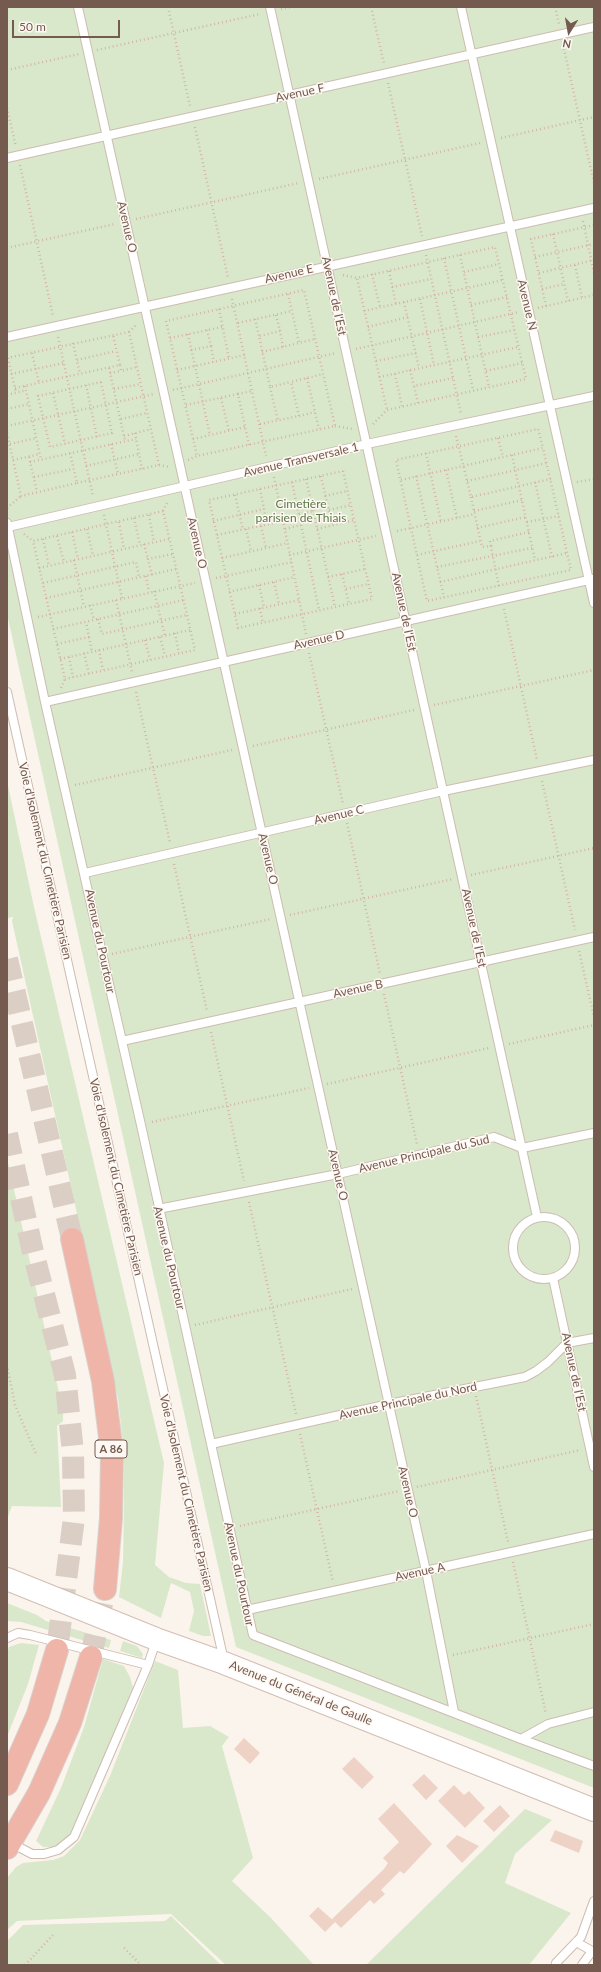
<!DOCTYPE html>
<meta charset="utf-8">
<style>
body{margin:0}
#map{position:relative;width:601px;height:1972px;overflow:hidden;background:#fbf4ec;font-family:Lato,sans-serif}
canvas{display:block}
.frame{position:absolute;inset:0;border:8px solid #755a50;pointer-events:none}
.north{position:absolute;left:549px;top:12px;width:40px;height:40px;-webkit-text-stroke:3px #fef8f2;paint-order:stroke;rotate:191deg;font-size:11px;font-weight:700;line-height:16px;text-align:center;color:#755a50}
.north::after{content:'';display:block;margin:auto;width:14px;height:18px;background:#755a50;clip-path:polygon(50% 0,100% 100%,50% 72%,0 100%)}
.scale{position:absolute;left:12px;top:20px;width:108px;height:18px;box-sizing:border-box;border:2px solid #755a50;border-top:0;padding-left:5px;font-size:12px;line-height:14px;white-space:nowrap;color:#755a50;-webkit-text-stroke:3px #fef8f2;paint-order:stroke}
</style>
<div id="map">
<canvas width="601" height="1972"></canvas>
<div class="frame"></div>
<div class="north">N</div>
<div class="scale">50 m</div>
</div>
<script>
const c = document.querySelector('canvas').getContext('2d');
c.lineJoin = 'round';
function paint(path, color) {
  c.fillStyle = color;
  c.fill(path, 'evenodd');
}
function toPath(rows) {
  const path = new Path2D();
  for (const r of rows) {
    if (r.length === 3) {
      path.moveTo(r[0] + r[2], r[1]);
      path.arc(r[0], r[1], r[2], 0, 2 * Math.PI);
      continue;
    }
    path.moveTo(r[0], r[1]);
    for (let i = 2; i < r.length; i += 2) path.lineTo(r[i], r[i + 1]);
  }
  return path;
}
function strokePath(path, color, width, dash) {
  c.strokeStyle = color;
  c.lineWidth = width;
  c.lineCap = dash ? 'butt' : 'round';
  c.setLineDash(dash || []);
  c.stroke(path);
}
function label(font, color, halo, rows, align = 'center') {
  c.font = font + ' Lato,sans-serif';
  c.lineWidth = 3;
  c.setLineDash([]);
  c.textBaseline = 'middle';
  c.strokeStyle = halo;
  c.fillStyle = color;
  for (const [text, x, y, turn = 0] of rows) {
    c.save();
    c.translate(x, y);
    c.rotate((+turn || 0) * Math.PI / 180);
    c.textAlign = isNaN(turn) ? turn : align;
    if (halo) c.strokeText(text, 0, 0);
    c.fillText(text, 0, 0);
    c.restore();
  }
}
paint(toPath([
 [7,7,594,7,594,1788,236,1647,7,614],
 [7,781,34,907,164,1463,155,1565,169,1577,186,1583,200,1584,211,1636,203,1636,189,1631,194,1611,190,1592,171,1583,161,1618,119,1597,123,1562,124,1508,124,1453,118,1398,12,921,13,917,7,918],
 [7,1158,63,1411,63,1421,57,1426,61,1507,12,1506,7,1519],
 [7,1603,37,1615,46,1621,111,1640,109,1648,21,1622,7,1621],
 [123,1641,137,1646,143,1654,142,1658,120,1651],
 [21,1643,39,1645,28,1684,7,1737,7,1653,9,1647],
 [103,1659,124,1666,130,1677,133,1688,71,1835,56,1847,43,1847,36,1841,61,1788,84,1727],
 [155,1661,178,1670,183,1728,210,1726,229,1737,222,1746,253,1858,232,1881,271,1918,314,1965,226,1965,171,1914,17,1921,7,1930,7,1878,16,1867,23,1863,53,1860,64,1856,80,1840,110,1776],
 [525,1809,552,1820,515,1854,505,1883,571,1913,529,1965,366,1965],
 [171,1916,221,1965,7,1965,7,1941,23,1925,165,1921]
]), '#d9e8cb');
paint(toPath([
 [244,1738,260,1753,250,1764,234,1749],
 [354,1757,374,1777,362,1789,342,1769],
 [424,1774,438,1788,426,1800,412,1785],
 [454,1785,464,1795,469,1791,485,1808,465,1828,438,1801],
 [394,1803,432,1844,404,1874,400,1871,381,1890,385,1894,374,1904,370,1900,341,1928,332,1919,384,1869,388,1863,383,1858,399,1842,378,1819],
 [500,1805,510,1816,494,1832,483,1821],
 [555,1830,583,1841,579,1853,550,1841],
 [457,1835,479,1846,462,1863,446,1846],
 [318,1907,335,1922,325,1932,309,1916]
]), '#eed2c6');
strokePath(toPath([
 [7,959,72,1239],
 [7,1134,32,1248,65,1375,73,1453,74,1518,57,1650],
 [91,1657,105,1589]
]), '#dacec5', 22, [22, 11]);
const service = toPath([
 [78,7,426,1571,454,1712],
 [270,7,537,1217],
 [461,7,594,603],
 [7,158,594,27],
 [7,337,594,208],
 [7,523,45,702,141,1125,253,1635,521,1739,548,1724,594,1712],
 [8,527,367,444,594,396],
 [7,692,224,1661],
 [45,702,593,579],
 [85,873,443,791,594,760],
 [122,1041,594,937],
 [158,1209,338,1174,494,1137,522,1148,594,1133],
 [544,1248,31],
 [553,1278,594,1467],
 [211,1444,389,1404,525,1377,536,1371,548,1362,567,1343,594,1338],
 [247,1610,594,1534],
 [7,1638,18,1633,30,1635,148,1665],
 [521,1739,594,1766],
 [11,1843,32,1854,44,1854,58,1850,74,1837,148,1665,156,1641],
 [576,1942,594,1952],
 [556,1963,581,1937,594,1901],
 [582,1965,592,1951]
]);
const secondary = toPath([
 [7,1579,156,1639,224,1663,594,1810]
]);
const motorway = toPath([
 [72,1239,103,1381,112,1453,111,1518,105,1589],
 [7,1784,38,1714,57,1650],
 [7,1848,39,1793,70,1723,91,1657]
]);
strokePath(service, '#cdbcb2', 10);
strokePath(secondary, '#d2bdb2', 24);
strokePath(motorway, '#d8d1ce', 24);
strokePath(toPath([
 [168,7,190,106],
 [371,7,384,64],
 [555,7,559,24],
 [281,9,292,7],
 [563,45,594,183],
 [97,50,260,14],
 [7,70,79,54],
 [388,83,422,236],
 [7,108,16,147],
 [195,127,228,278],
 [501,138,594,117],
 [20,165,53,316],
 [319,179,480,143],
 [136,219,299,183],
 [583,221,594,273],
 [553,234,568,301],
 [7,248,115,224],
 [426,255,461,414],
 [460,255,489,387],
 [535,257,594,244],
 [444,258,473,390],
 [575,265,582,298],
 [389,271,396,304],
 [464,272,499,264],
 [539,273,594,260],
 [372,274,380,307],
 [343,275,357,278],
 [392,287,431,279],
 [542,289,564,284],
 [288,294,299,343],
 [232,299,266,456],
 [420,299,434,365],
 [404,302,419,368],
 [471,305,507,297],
 [546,306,531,239,594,225],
 [538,308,594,295],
 [219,309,229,359],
 [364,311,503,280],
 [276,315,280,331],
 [255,319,259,336],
 [238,323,292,311],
 [368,327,408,317],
 [129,332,137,324],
 [188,334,210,435],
 [58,337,93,496],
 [478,337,514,330],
 [170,338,222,327],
 [73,343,80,374],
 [211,346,214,362],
 [283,347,280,331,259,336,270,387,291,382],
 [356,349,519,312],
 [191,350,211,346,207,330],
 [262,352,315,339],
 [32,353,39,383],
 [7,358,129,332,159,465,77,483],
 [8,358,16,393],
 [77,360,116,351],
 [376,361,416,353],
 [120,365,121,371,137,367],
 [109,368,125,441],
 [177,370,245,355],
 [410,370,414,386],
 [486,371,522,363],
 [110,373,121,371],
 [11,374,64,363],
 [395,374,402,406],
 [379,377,518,347],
 [307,378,319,429],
 [101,382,112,433,50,447,38,396,101,382],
 [86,385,97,437],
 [25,386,41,460],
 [270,387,278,421],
 [15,388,120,365,113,335],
 [114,389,141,384],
 [173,390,336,353],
 [53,393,65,444],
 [7,395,26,390],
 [221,398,229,431],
 [418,403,414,386,453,378],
 [186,405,238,394],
 [7,409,29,404],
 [299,416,315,412],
 [121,419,147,413],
 [260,424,299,416,291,382,323,374],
 [373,424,387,410,526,379,495,247,357,278,387,410],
 [7,426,154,394],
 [335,426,353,429],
 [7,433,21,496,77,483,70,453],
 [135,433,142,469],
 [124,436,151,429],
 [456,436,471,497,551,479],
 [498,438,503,457],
 [193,439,245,427],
 [10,444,36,438],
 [111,444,118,474],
 [249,445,238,394,252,391],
 [426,453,441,522],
 [512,455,535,560],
 [29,457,37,492],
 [13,460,40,454],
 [188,460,197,456,335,426,304,290,166,321,197,456],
 [30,462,136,439],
 [159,465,170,467],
 [86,466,139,454],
 [446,470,457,518],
 [343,471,372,599,238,628,209,500,343,471],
 [321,476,332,525],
 [416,476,444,597],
 [34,477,73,469],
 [274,477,290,555],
 [306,479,335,607],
 [401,480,543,448,571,570,427,601,396,460,538,429,543,448],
 [467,481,547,463],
 [292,482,319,610],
 [535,482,552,557],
 [577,482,594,479],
 [260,489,267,524],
 [235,495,243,530],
 [325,496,347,491],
 [471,497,482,547,491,546,499,587],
 [7,508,21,496],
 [329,510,351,505],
 [163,511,168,501],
 [474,511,522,500],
 [299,514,313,511],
 [104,515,122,598],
 [149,515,154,542],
 [134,518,140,545],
 [213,521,264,509],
 [119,522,124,549],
 [527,522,559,516],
 [261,526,266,548],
 [477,528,526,517],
 [87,529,93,556],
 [246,529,251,551],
 [285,529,301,525],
 [317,529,354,520],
 [397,531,475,514],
 [72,532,78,559],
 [24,534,33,541],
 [217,535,283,521],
 [57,536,64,562],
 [43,539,49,566],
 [144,544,148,559],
 [491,546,490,541,529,532],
 [417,555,480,541],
 [222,558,288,543],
 [74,560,84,607],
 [437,567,532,548],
 [39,568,169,539],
 [342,574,349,604],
 [152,575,148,559,173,554],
 [146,576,149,592],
 [328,577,365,569],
 [216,578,292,562],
 [274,582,279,604],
 [440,582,567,553],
 [43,583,136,562,139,577],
 [259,585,264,607],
 [346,589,368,584],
 [154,591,165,636],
 [229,592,295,577],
 [46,598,176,569],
 [116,600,132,672],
 [90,605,94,620],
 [260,608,263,623],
 [504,609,537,760],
 [235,614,299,600],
 [38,617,195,583],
 [98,619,102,634,187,615],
 [53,629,184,600],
 [175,633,179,653],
 [306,634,290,555,376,536],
 [89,637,92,652],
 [160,637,165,656],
 [145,640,150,660],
 [57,644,89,637,86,622],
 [99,650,103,670],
 [84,653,89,674],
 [309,653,343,804],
 [69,657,73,677],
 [60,659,190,630],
 [61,688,65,679,33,541,163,511,195,650,65,679],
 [136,692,170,843],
 [434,705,594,670],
 [253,746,414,710],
 [542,781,575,930],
 [75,785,232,750],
 [347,823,380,974],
 [174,864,207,1011],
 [471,875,594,848],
 [290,915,453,879],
 [579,951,594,1017],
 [112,954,271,919],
 [384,994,417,1144],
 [211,1032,244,1181],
 [509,1044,594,1025],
 [327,1084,489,1048],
 [152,1122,309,1088],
 [249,1202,296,1414],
 [195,1325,352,1289],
 [7,1365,15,1405,36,1454],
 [476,1396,508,1542],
 [300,1434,333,1582],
 [417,1487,580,1450],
 [240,1526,399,1491],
 [513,1562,546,1714],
 [453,1655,594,1624],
 [124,1948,141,1965],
 [25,1965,53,1935]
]), '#d4b5a8', 2.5, [1, 3]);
strokePath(service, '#fff', 8);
strokePath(secondary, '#fff', 22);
strokePath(motorway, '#efb5a9', 22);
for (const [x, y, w] of [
 [111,1449,32]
]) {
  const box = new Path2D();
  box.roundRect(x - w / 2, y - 9, w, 18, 3);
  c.fillStyle = '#fef8f2';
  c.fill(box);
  strokePath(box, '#755a50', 1);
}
label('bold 11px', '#755a50', null, [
 ["A 86",111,1449]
]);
label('12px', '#755a50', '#fef8f2', [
 ["Avenue F",300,93,-12],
 ["Avenue O",127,227,77],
 ["Avenue E",289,274,-13],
 ["Avenue de l'Est",334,296,78],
 ["Avenue N",527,305,77],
 ["Avenue Transversale 1",301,460,-13],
 ["Avenue O",197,543,77],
 ["Avenue de l'Est",404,612,78],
 ["Avenue D",319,640,-13],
 ["Avenue C",339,815,-13],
 ["Avenue O",268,859,77],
 ["Voie d'Isolement du Cimetière Parisien",45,861,77],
 ["Avenue de l'Est",474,928,78],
 ["Avenue du Pourtour",100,941,78],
 ["Avenue B",358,989,-12],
 ["Avenue Principale du Sud",424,1154,-13],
 ["Avenue O",338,1175,77],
 ["Voie d'Isolement du Cimetière Parisien",116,1177,77],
 ["Avenue du Pourtour",169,1258,77],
 ["Avenue de l'Est",574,1372,78],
 ["Avenue Principale du Nord",408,1401,-12],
 ["Avenue O",408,1492,77],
 ["Voie d'Isolement du Cimetière Parisien",186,1493,77],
 ["Avenue A",420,1572,-12],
 ["Avenue du Pourtour",239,1574,78],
 ["Avenue du Général de Gaulle",301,1693,22]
]);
label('12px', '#5c7949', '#fef8f2', [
 ["Cimetière",301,504],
 ["parisien de Thiais",301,518]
]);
</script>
